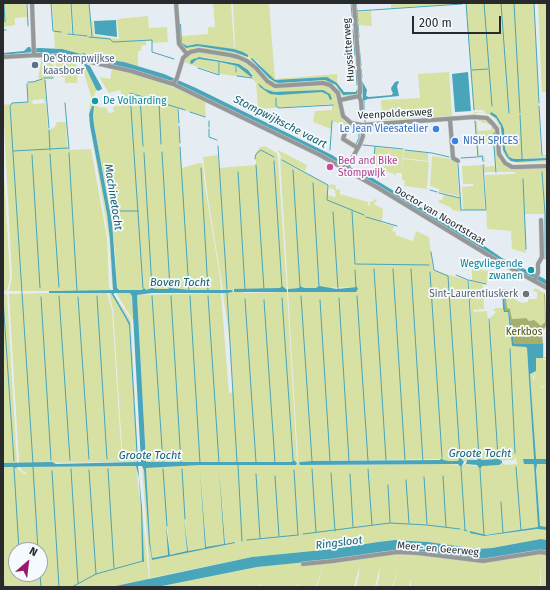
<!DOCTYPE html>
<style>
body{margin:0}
#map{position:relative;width:550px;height:590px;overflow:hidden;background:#e6edf2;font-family:"Fira Sans",sans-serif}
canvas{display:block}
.frame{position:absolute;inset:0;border:4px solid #282a2c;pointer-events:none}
.north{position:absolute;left:8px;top:542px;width:40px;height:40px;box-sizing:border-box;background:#f4fafe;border:1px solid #a2a7aa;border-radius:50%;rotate:28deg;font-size:11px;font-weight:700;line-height:16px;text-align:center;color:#282a2c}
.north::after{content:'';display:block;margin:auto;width:14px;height:18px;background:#9b196c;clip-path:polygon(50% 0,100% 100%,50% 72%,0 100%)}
.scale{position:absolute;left:412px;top:16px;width:89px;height:18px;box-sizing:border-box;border:2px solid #282a2c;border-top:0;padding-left:5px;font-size:12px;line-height:14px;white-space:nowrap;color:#282a2c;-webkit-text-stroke:3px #f4fafe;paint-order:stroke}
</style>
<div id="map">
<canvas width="550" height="590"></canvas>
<div class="frame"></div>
<div class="north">N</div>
<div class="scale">200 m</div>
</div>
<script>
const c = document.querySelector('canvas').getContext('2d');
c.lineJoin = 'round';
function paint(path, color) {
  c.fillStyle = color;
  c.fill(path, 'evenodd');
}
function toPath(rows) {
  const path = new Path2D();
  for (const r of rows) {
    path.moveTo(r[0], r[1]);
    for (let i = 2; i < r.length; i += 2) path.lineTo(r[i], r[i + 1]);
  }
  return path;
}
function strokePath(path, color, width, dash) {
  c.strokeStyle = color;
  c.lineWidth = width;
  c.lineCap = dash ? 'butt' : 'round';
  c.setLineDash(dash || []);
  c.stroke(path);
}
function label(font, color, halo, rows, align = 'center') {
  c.font = font + ' "Fira Sans",sans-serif';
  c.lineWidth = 3.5;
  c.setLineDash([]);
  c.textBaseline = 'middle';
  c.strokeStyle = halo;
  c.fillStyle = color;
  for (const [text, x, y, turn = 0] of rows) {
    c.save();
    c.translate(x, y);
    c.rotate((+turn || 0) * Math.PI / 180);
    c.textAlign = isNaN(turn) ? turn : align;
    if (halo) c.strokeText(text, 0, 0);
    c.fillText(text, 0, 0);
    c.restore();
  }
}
paint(toPath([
 [3,3,26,3,27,17,15,18,15,25,3,27],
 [52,3,70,3,72,34,67,35,87,37,74,34,73,33,71,3,89,3,91,35,90,37,100,38,92,37,91,21,93,20,94,35,119,39,117,19,148,16,149,28,167,27,168,42,152,43,152,40,146,41,146,45,142,45,141,51,138,51,138,67,124,62,91,57,85,53,81,54,62,49,55,48],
 [213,3,231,3,234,47,235,48,233,3,269,3,275,79,337,74,337,83,327,77,275,80,270,77,257,61,251,59,271,80,279,83,325,80,336,85,342,94,356,94,357,88,359,88,358,94,355,96,342,96,335,85,327,82,275,84,268,80,250,61,249,57,246,59,232,54,199,48,186,50,182,46,188,48,198,46,234,52,247,57,234,49,192,45,187,46,182,43,182,36,208,34,208,27,215,27],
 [391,3,465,3,465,4,391,8],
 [466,3,534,3,541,155,546,155,547,158,514,159,509,157,505,149,504,129,502,124,500,120,494,116,500,124,502,129,504,153,516,162,547,160,547,162,518,163,509,161,503,153,501,130,496,120,490,115,484,113,476,113,472,116,470,114,474,114,474,112,486,113,483,110,474,110],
 [538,3,547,3,547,92,542,92],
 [371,11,372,26,359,25,357,21,358,21,358,12],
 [198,51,233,57,245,62,256,71,267,83,273,87,327,86,336,94,341,115,344,121,352,126,361,126,362,129,351,128,332,121,331,129,313,122,315,111,332,110,332,104,258,109,256,83,252,78,220,74,220,62,235,65,237,72,237,66,252,77,253,74,248,70,239,64,231,62,203,57,196,57,193,61,199,59,219,62,219,74,183,62,190,54],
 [42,56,52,57,53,58,54,78,44,78,45,79,46,102,44,102,44,99,33,100,32,102,33,104,46,103,48,130,55,127,57,122,66,122,67,147,69,150,91,149,107,238,109,287,111,291,9,291,12,277,3,105,9,104,11,124,10,105,12,103,31,102,29,102,27,83,42,79,38,78],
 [56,57,75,61,78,70,77,83,65,83,65,77,61,77,61,73,56,73],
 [83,62,98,90,96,91,91,103,93,106,96,105,99,107,107,108,108,113,114,112,113,107,124,104,120,90,109,93,99,77,110,79,112,69,149,78,205,100,206,117,169,105,177,108,182,179,182,168,199,163,202,163,203,165,205,187,219,270,221,290,190,290,170,288,168,289,155,289,152,288,146,290,119,290,117,288,115,251,110,211,94,125,93,116,94,107,92,106,89,113,91,96,83,70,82,63],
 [449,72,452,116,381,120,380,114,382,114,381,100,420,98,418,74],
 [477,118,487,121,494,128,495,132,495,142,478,144,479,155,484,155,485,162,483,162,483,156,478,156,475,121,477,121,478,131,491,130,491,125,488,125,487,123,482,123,481,121,479,121],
 [90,126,107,214,110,240,113,289,112,285,109,238],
 [493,144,496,145,499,160,507,167,511,168,547,167,547,255,546,255,543,173,544,214,525,214,526,253,512,249,511,231,487,229,485,175,515,174,516,172,497,172,494,145,496,172,484,172,483,164,485,164,485,167,495,166],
 [265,146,277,153,278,159,287,290,282,287,280,288,264,289,223,290,207,192,203,157,218,155,219,168,256,165,256,155,257,151,260,147],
 [375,147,403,150,402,172,403,159,429,162,427,189,404,186,405,181,402,180,402,173,396,173,396,175,386,171,374,164],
 [278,150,307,165,305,171,281,159,328,185,327,195,335,197,336,195,335,193,335,190,329,188,330,184,335,185,336,186,336,189,340,190,340,194,368,202,368,205,370,206,370,201,372,202,375,199,377,200,374,204,383,209,382,223,394,226,392,231,396,232,395,235,413,241,416,231,429,237,433,270,435,271,467,280,471,335,471,318,469,281,470,280,483,284,484,309,473,310,474,312,487,311,490,336,490,318,496,312,493,310,496,308,503,308,504,312,508,312,512,345,526,347,527,348,534,459,524,464,533,464,534,465,538,527,486,535,471,532,470,533,485,536,540,529,547,530,547,540,541,539,492,548,478,549,428,542,395,540,378,542,333,549,252,557,150,578,142,466,144,470,149,541,146,468,200,465,293,465,297,463,296,461,292,460,292,462,146,462,137,295,221,293,229,393,233,392,230,343,223,293,234,291,246,293,287,292,297,461,298,462,288,292,356,292,357,287,316,288,303,288,300,286,299,288,288,289,280,159,281,157],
 [515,456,517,464,506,465,502,463,499,465,478,466,467,465,466,463,463,465,449,464,300,465,300,462,312,461,441,459,446,461,458,461,460,457,464,462,468,460,498,459,504,461,506,460,514,460],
 [201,476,206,548,224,544,222,498,225,544,235,542,152,560,150,546,153,559,168,555,166,513,170,556,187,551,184,509,188,551,205,548],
 [404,150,428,153,428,161,403,158],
 [432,156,451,159,457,163,459,196,439,192,439,189,430,186],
 [3,157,10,277,7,291,3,290],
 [482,165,485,210,463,210,462,187,473,186,473,184,463,184,462,166],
 [444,194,460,198,461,210,462,212,452,210,452,208,438,202,439,200,442,200],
 [472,265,482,266,482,270,488,271,487,284,472,280],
 [535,288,544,293,545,323,541,326,532,320,529,321,525,318,512,319,510,309,507,309,505,289,516,289,516,300,522,303,528,302,528,299,537,299,537,292,533,291],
 [49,293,107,293,112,310,122,462,19,463,9,294],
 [109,293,111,293,126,319,129,325,137,462,123,463,113,309],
 [116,293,130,293,132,296,134,322],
 [3,294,7,294,17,463,3,463],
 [114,295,130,318,131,322,138,462,130,323],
 [543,343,544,343,544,356,547,358,542,360,547,360,547,385,540,387,534,381,535,374,533,377,534,381,540,387,542,388,547,385,547,527,540,526,530,374,535,372,536,369,536,358,543,358],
 [136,466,141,508,142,561,144,560,142,507,149,579,111,587,3,587,3,467,18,467,18,469,26,475,26,473,21,470,20,467],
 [16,550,40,550,40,574,16,574],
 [542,550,547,551,547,587,541,587,540,561,540,587,411,587,411,580,409,587,393,587,398,568,392,587,376,587,379,578,380,567,375,587,356,587,359,574,359,567,354,587,317,587,323,565,316,587,298,587,299,580,297,587,258,587,259,586,262,586,258,585,257,587,238,587,239,585,238,587,157,587,257,567,387,551]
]), '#d7e1a4');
paint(toPath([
 [504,289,505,289,507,308,510,309,512,319,526,318,529,321,534,320,541,326,545,322,544,293,545,294,546,326,542,333,543,344,514,344,509,311,505,311]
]), '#a6b06c');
paint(toPath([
 [116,20,117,37,95,34,94,21],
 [179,24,181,24,182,43,187,46,197,44,234,49,243,52,248,55,248,57,234,52,198,46,186,48,181,43],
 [28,47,30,47,31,49,39,48,62,49,81,54,84,53,91,57,124,62,164,74,196,88,332,155,358,172,371,177,469,237,476,241,479,245,483,245,502,258,545,279,547,282,547,286,500,260,319,153,180,86,178,84,170,81,168,81,60,54,33,52,3,55,3,53,24,51],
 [199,57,239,64,248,70,253,76,251,77,237,66,220,62,199,59,196,60,192,64,190,63,191,60],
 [252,58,275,80,327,77,337,83,344,92,356,92,357,89,358,92,356,94,343,95,336,85,325,80,279,83,275,82,269,78,251,59],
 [84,64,86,64,90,66,101,86,102,89,98,91,96,89],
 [468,72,471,111,455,112,452,74],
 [362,81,367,90,366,96,369,97,392,95,393,92,392,92,391,88,395,82,398,81,399,82,397,86,399,96,368,99,363,101],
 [258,83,265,89,274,92,323,90,330,94,332,99,330,100,328,95,322,92,279,95,270,94,260,87],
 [92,106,94,106,93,116,94,125,112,223,117,288,119,290,142,290,144,288,146,290,152,288,155,289,168,289,170,288,190,290,233,290,232,292,227,293,152,293,137,295,146,462,291,462,294,460,297,463,296,465,200,465,146,468,150,542,152,557,153,558,168,555,166,525,170,555,187,551,184,518,188,551,205,548,200,470,206,547,224,544,219,469,225,544,235,542,235,543,152,560,149,542,144,470,142,466,138,466,142,507,144,562,142,561,141,508,139,478,136,466,18,467,14,468,13,467,3,467,3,463,52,462,56,464,137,462,129,325,126,319,111,293,49,293,49,291,59,291,113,290,110,240,107,214,90,126,89,114],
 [115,293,130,293,132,296,141,462,138,462,138,459,130,323,114,295,113,294],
 [491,112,496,115,502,124,504,129,505,149,509,157,514,159,521,159,522,157,523,159,547,158,547,160,516,162,511,161,507,157,503,150,501,126,496,118,490,114],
 [282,286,287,290,287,292,234,292,234,289,280,288],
 [300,286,304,288,316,288,319,286,337,289,357,287,358,289,356,292,288,292,288,289,299,288],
 [502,289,504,289,505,311,509,311,514,344,543,344,543,358,536,358,536,371,530,374,536,459,547,459,547,464,537,464,536,470,540,526,547,527,547,530,537,529,484,536,470,533,470,531,486,535,538,527,534,465,533,464,524,464,523,459,534,459,527,348,526,347,512,346,508,312,504,312,503,308],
 [460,457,464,462,461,467,458,464,449,464,300,465,299,463,300,462,312,461,440,460,442,458,443,460,449,461,458,461],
 [479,458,482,460,498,459,502,461,502,463,499,465,482,466,480,469,477,465,466,464,467,460,477,460],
 [541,539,547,540,547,551,539,550,481,560,396,551,387,551,356,557,257,567,157,587,111,587,252,557,333,549,378,542,395,540,428,542,478,549,492,548]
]), '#49a5ba');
strokePath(toPath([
 [4,3,5,22],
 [27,3,28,26],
 [51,3,53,31,61,32],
 [71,3,73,35],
 [89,3,92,37],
 [351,3,353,25],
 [356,3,358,21],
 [466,3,474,110],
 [484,3,492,106],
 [501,3,509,113],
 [514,3,520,113],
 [534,3,539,103],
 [357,11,462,4],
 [358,24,359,37],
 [3,30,6,30],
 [353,30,355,55],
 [68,34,87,36],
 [89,37,110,39,113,42,152,40,152,52,174,59],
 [346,43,354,43],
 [359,46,361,65],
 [236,66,236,72],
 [198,68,219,75,219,62],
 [356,68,357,85],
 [361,69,362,77],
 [472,70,488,69],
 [237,76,252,78],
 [44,78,53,78],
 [45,80,49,128],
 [28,82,33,82,42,79],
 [27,84,28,102,12,103,10,106,33,464],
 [140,96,143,146],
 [276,98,276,106,279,108,333,105],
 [364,101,364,110],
 [159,102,161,144],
 [65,103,69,149],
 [539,106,542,155],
 [178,109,179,123],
 [190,112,205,117],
 [365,114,365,122],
 [520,115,522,157],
 [209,121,209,127],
 [475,121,478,157,482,156,483,161],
 [179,126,180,143],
 [209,129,209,137,217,140],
 [49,130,50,150],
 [494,133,494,141],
 [356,144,359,138,359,128],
 [363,145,403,149],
 [218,146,227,289],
 [494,146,496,172],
 [180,147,189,291],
 [330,150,332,121],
 [405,150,432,153,449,157],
 [13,151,68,148],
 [162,152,170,289],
 [69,153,77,291],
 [144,153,152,288],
 [50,154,59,287],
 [32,155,40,288],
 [374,157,375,147],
 [461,158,477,157],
 [255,159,256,154,261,150,274,157],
 [282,160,328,185,327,200,364,215],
 [274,161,282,288],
 [458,164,461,210,486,210,483,165],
 [256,165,264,290],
 [201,168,208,290],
 [293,170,300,287],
 [238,172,245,289],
 [542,172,545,214,545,259],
 [523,179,526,249],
 [313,183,319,286],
 [430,190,437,192],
 [439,193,460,198],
 [109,211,138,211],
 [352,211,355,264,429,265],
 [333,212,338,289],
 [366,217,397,226],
 [431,252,434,270,448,276,460,457],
 [374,269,386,460],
 [393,269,405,460],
 [411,269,423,462],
 [355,270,356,288],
 [430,272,442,457],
 [456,275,468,280,479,458],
 [469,280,486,284],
 [143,288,130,93,185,110],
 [227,292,237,462],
 [59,296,70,460],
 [97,296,107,459],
 [152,296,163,463],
 [171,296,181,463],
 [190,296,200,463],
 [208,296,219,463],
 [301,296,312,461],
 [357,296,368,461],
 [41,297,51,460],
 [78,297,89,459],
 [282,298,293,460],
 [339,298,349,461],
 [3,299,14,461],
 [245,299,256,462],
 [264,300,275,463],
 [320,300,330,461],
 [489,319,498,457],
 [510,349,515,453],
 [238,465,242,541],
 [33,467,38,550],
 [461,467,465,530],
 [516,467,521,530],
 [14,468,19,550],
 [71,469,78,583],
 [108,469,114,568],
 [163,469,167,526],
 [182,469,185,519],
 [312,469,316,532],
 [368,469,372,525],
 [480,469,484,535],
 [89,470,96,574],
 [294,470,298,535],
 [52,471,59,587],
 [331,473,335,531],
 [256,474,260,538],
 [350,474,353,527],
 [275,476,279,536],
 [443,476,446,527],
 [424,477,427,524],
 [406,480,409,523],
 [388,485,390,522],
 [501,502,503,533],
 [464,530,467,531],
 [303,534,390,523,427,525,460,529],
 [247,540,298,535],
 [3,573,4,587],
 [40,574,41,587],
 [72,587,96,574,143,561]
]), '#49a5ba', 1);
const minor = toPath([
 [32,3,34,55],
 [176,3,179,44,187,54],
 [354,3,360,87,360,92,359,96,361,101,362,115],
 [3,57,37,55,64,56,131,71,173,84,320,155,380,189,498,261,547,288],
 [173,84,177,78,183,58,190,52,199,50,230,55,238,57,247,61,256,68,267,81,275,86,323,83,330,85,338,93,343,116,351,123,362,125,474,117,487,118,493,124,497,129,499,154,505,163,512,167,517,167,547,166],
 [340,100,359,96],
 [450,119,453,158,458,161],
 [345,133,343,139,358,148],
 [346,170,360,144,363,136,362,125],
 [534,281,538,273,538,264,542,257,541,220],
 [303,564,333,561,397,552,418,553,483,561,540,552,547,553]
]);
strokePath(minor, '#c4cace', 5);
strokePath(minor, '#959897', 4);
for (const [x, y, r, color] of [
 [35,65,4,"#5c6f8a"],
 [95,101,4,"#0f9aa8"],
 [436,129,4,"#3f7fe0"],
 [455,141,4,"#3f7fe0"],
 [330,167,4,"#d1479c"],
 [531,270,4,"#0f9aa8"],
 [526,294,4,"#6b7280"]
]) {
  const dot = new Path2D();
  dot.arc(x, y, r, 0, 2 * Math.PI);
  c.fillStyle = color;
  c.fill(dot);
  strokePath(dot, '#f4fafe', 1.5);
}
label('10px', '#282a2c', '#f4fafe', [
 ["Huyssitterweg",349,50,-94],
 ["Veenpoldersweg",395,114,-3],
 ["Doctor van Noortstraat",440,216,31],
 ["Meer- en Geerweg",438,549,5]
]);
label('10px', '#4e5e75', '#f4fafe', [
 ["De Stompwijkse",43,59],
 ["kaasboer",43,71]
], 'left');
label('10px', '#0d838f', '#f4fafe', [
 ["De Volharding",103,101],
 ["Wegvliegende",523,264,"right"],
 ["zwanen",523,276,"right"]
], 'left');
label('10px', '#366cbe', '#f4fafe', [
 ["Le Jean Vleesatelier",428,129],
 ["NISH SPICES",463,141,"left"]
], 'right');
label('10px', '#b23c85', '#f4fafe', [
 ["Bed and Bike",338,161],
 ["Stompwijk",338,173]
], 'left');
label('10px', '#5b616d', '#f4fafe', [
 ["Sint-Laurentiuskerk",518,294]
], 'right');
label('10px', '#4d5501', '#f4fafe', [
 ["Kerkbos",524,332]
]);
label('italic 11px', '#156070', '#f4fafe', [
 ["Stompwijksche vaart",280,122,27],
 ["Machinetocht",113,197,81],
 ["Boven Tocht",180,283],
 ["Groote Tocht",480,454],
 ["Groote Tocht",150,456],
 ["Ringsloot",339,543,-7]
]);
</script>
